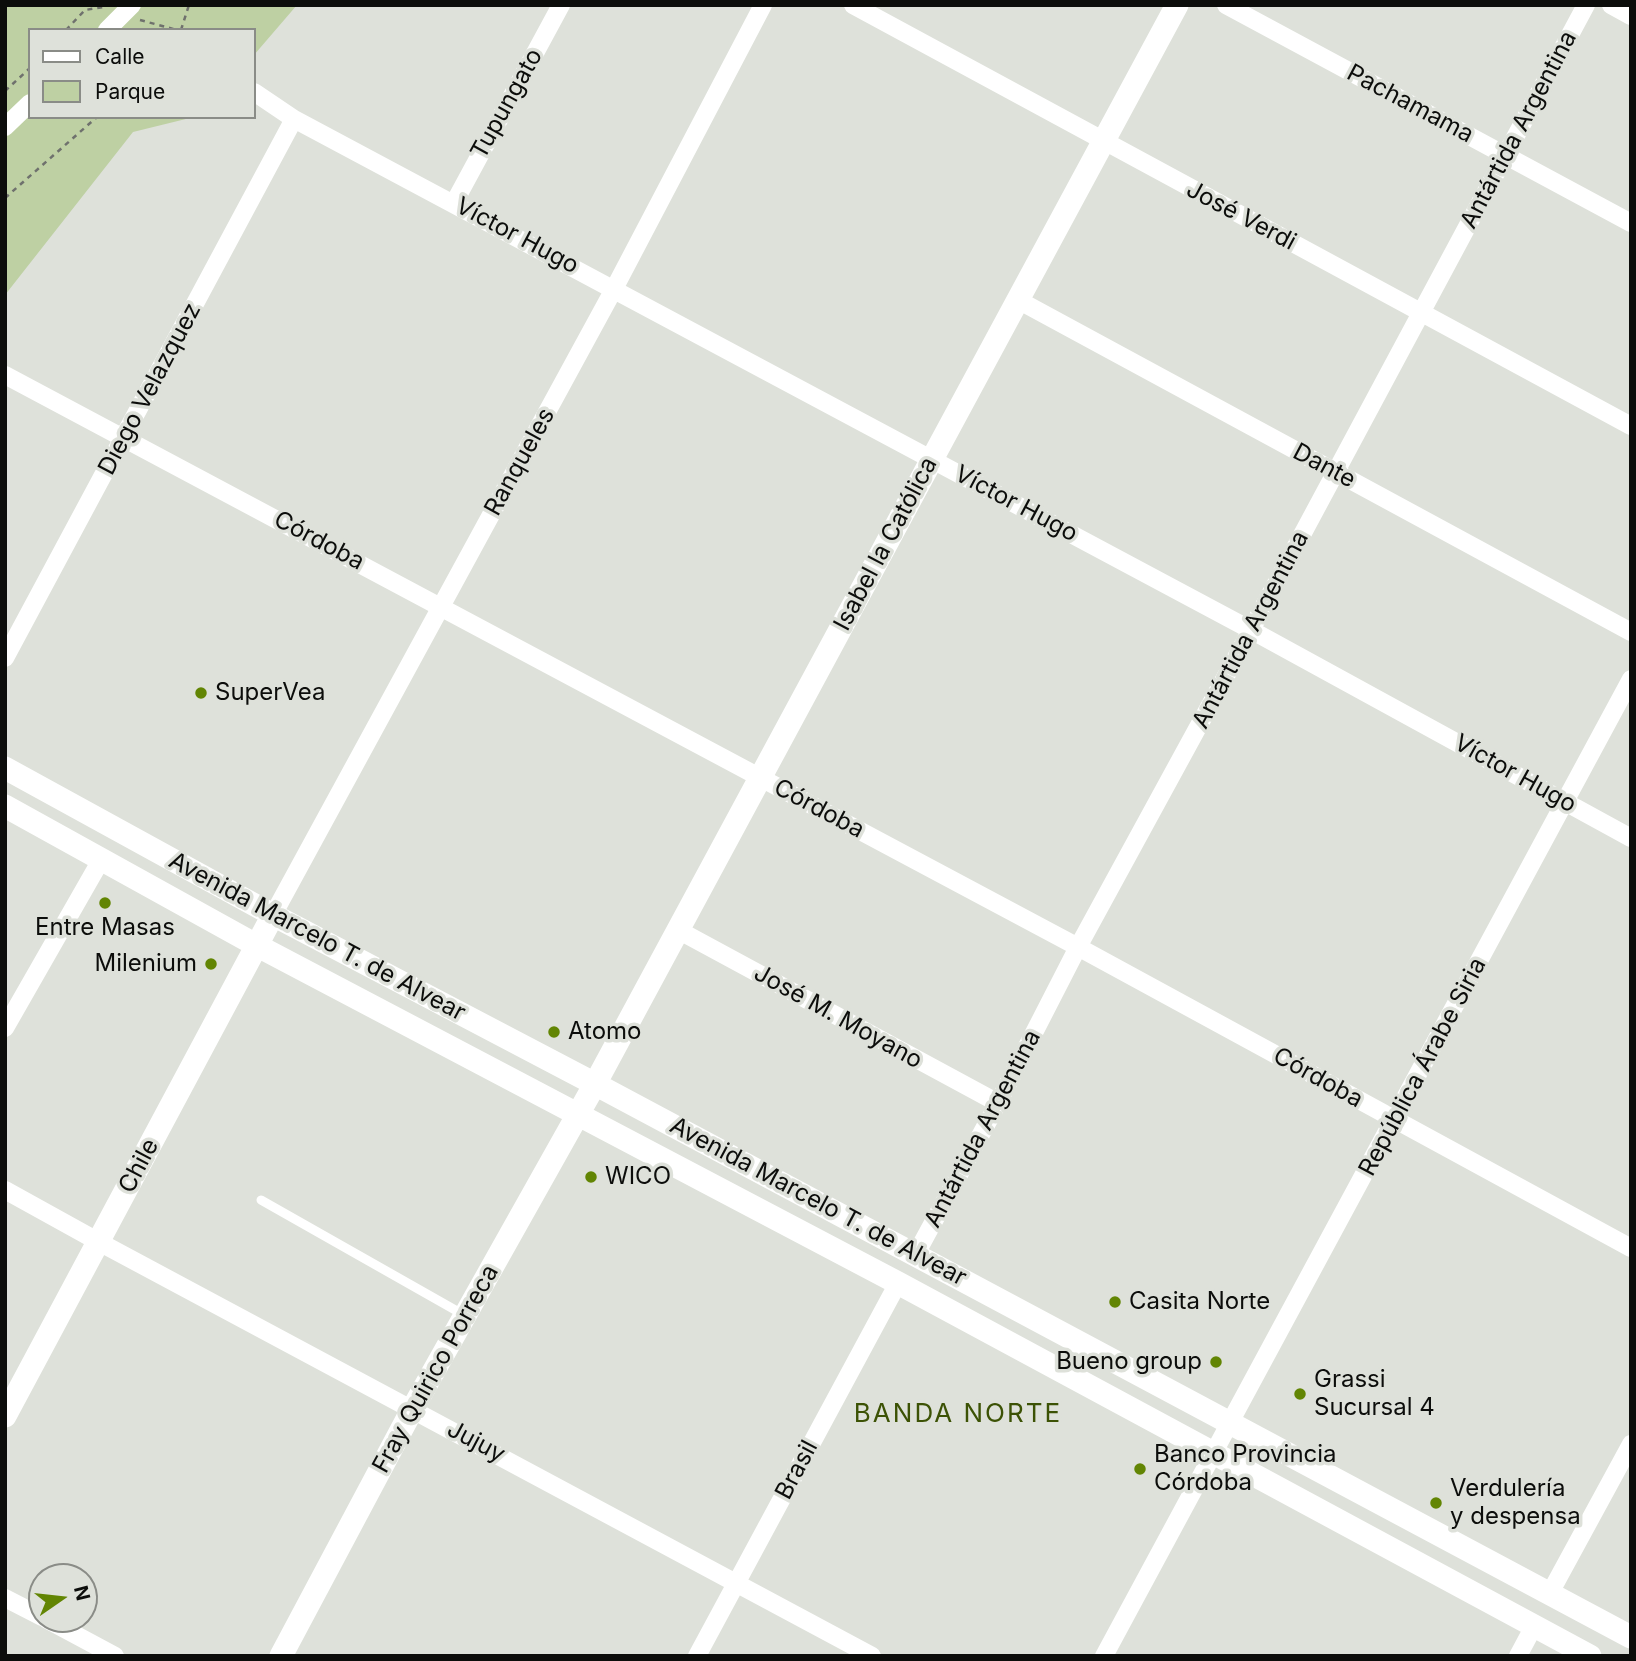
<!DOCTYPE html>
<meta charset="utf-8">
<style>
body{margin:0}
#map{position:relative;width:1636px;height:1661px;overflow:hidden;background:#dee1da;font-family:Inter,sans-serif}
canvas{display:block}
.frame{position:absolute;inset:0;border:7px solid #0c0d0b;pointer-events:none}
.legend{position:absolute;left:28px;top:28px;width:228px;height:91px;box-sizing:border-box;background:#dee1da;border:2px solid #8a8c87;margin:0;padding:9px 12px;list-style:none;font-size:21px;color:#0c0d0b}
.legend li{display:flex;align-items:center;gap:14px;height:35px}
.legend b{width:35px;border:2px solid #8a8c87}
.north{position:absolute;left:28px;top:1563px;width:70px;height:70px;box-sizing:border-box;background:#dee1da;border:2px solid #8a8c87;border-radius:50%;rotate:76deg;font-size:19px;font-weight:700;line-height:28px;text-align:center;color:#0c0d0b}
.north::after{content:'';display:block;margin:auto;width:24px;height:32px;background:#628503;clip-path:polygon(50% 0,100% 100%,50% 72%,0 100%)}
</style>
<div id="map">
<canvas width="1636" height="1661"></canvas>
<div class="frame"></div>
<ul class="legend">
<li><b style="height:9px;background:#fff"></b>Calle</li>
<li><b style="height:19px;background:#bed0a3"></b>Parque</li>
</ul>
<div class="north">N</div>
</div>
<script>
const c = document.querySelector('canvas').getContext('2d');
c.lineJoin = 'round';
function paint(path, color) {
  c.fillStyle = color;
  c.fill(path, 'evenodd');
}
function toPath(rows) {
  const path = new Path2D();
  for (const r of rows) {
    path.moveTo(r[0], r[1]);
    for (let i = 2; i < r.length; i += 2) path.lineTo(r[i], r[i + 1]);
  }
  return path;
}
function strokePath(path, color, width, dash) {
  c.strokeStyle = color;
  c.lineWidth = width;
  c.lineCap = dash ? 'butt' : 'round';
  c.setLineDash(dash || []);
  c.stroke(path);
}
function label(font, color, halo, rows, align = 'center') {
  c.font = font + ' Inter,sans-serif';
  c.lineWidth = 7;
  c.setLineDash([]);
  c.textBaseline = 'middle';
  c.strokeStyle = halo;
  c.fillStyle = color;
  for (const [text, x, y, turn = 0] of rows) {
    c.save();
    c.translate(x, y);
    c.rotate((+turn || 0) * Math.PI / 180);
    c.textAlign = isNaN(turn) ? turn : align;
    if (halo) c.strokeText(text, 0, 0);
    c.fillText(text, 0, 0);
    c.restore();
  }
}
paint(toPath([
 [5,5,297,5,254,55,254,30,30,30,30,117,194,117,133,132,5,295]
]), '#bed0a3');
strokePath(toPath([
 [140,20,177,30],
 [66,30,85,10,104,7],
 [181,30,189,5],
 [5,91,30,68],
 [5,198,97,117]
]), '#6f716d', 2.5, [5, 5]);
strokePath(toPath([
 [261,1200,464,1315]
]), '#fff', 9);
strokePath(toPath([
 [853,5,1631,426],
 [1226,5,1631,223],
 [1611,5,1631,16],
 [107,30,132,5],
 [254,92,294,119,1251,630,1631,838],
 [5,127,30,103],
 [454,203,561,5],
 [1018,300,1631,632],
 [5,375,1078,947,1631,1248],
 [5,658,294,119],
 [273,915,614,289,763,5],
 [678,930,998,1103],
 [5,1028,101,860],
 [5,1190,99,1242,872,1656],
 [916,1254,998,1103,1078,947,1251,630,1586,5],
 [1550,1593,1631,1444],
 [5,1598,42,1617],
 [46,1619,115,1656],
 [697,1656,898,1283],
 [1104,1656,1631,679],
 [1518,1656,1534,1626]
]), '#fff', 18);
strokePath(toPath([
 [5,768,273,915,595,1084,1631,1637],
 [5,806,256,945,898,1283,1590,1656],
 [5,1416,273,915],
 [281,1656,413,1408,595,1084,1177,5]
]), '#fff', 23);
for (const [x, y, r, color] of [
 [201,693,7,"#628503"],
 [105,903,7,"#628503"],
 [211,964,7,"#628503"],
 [554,1032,7,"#628503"],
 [591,1177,7,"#628503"],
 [1115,1302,7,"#628503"],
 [1216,1362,7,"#628503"],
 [1300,1394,7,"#628503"],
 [1140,1469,7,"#628503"],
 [1436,1503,7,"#628503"]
]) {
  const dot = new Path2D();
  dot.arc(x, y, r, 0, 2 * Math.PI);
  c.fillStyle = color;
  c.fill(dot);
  strokePath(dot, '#dee1da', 2.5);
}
label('24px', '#0c0d0b', '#dee1da', [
 ["Tupungato",507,104,-61],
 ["Pachamama",1410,104,28],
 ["Antártida Argentina",1519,130,-62],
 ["José Verdi",1241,216,28],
 ["Víctor Hugo",517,236,28],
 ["Diego Velazquez",150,389,-62],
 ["Ranqueles",520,462,-61],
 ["Dante",1324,466,28],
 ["Víctor Hugo",1016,504,28],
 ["Córdoba",319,541,28],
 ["Isabel la Católica",886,544,-62],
 ["Antártida Argentina",1251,630,-62],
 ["Víctor Hugo",1515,774,29],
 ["Córdoba",819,809,28],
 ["Avenida Marcelo T. de Alvear",317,937,28],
 ["José M. Moyano",838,1017,29],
 ["República Árabe Siria",1423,1067,-62],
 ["Córdoba",1318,1078,29],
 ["Antártida Argentina",983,1129,-62],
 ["Chile",139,1166,-62],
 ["Avenida Marcelo T. de Alvear",818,1202,28],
 ["Fray Quirico Porreca",436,1369,-61],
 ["Jujuy",476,1442,28],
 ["Brasil",797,1470,-62]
]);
label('24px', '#0c0d0b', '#dee1da', [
 ["SuperVea",215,693],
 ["Entre Masas",105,928,"center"],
 ["Milenium",197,964,"right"],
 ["Atomo",568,1032],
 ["WICO",605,1177],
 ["Casita Norte",1129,1302],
 ["Bueno group",1202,1362,"right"],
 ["Grassi",1314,1380],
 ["Sucursal 4",1314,1408],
 ["Banco Provincia",1154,1455],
 ["Córdoba",1154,1483],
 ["Verdulería",1450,1489],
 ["y despensa",1450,1517]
], 'left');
c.letterSpacing = '2px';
label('26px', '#3c5205', '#dee1da', [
 ["BANDA NORTE",958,1414]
]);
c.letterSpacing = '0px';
</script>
